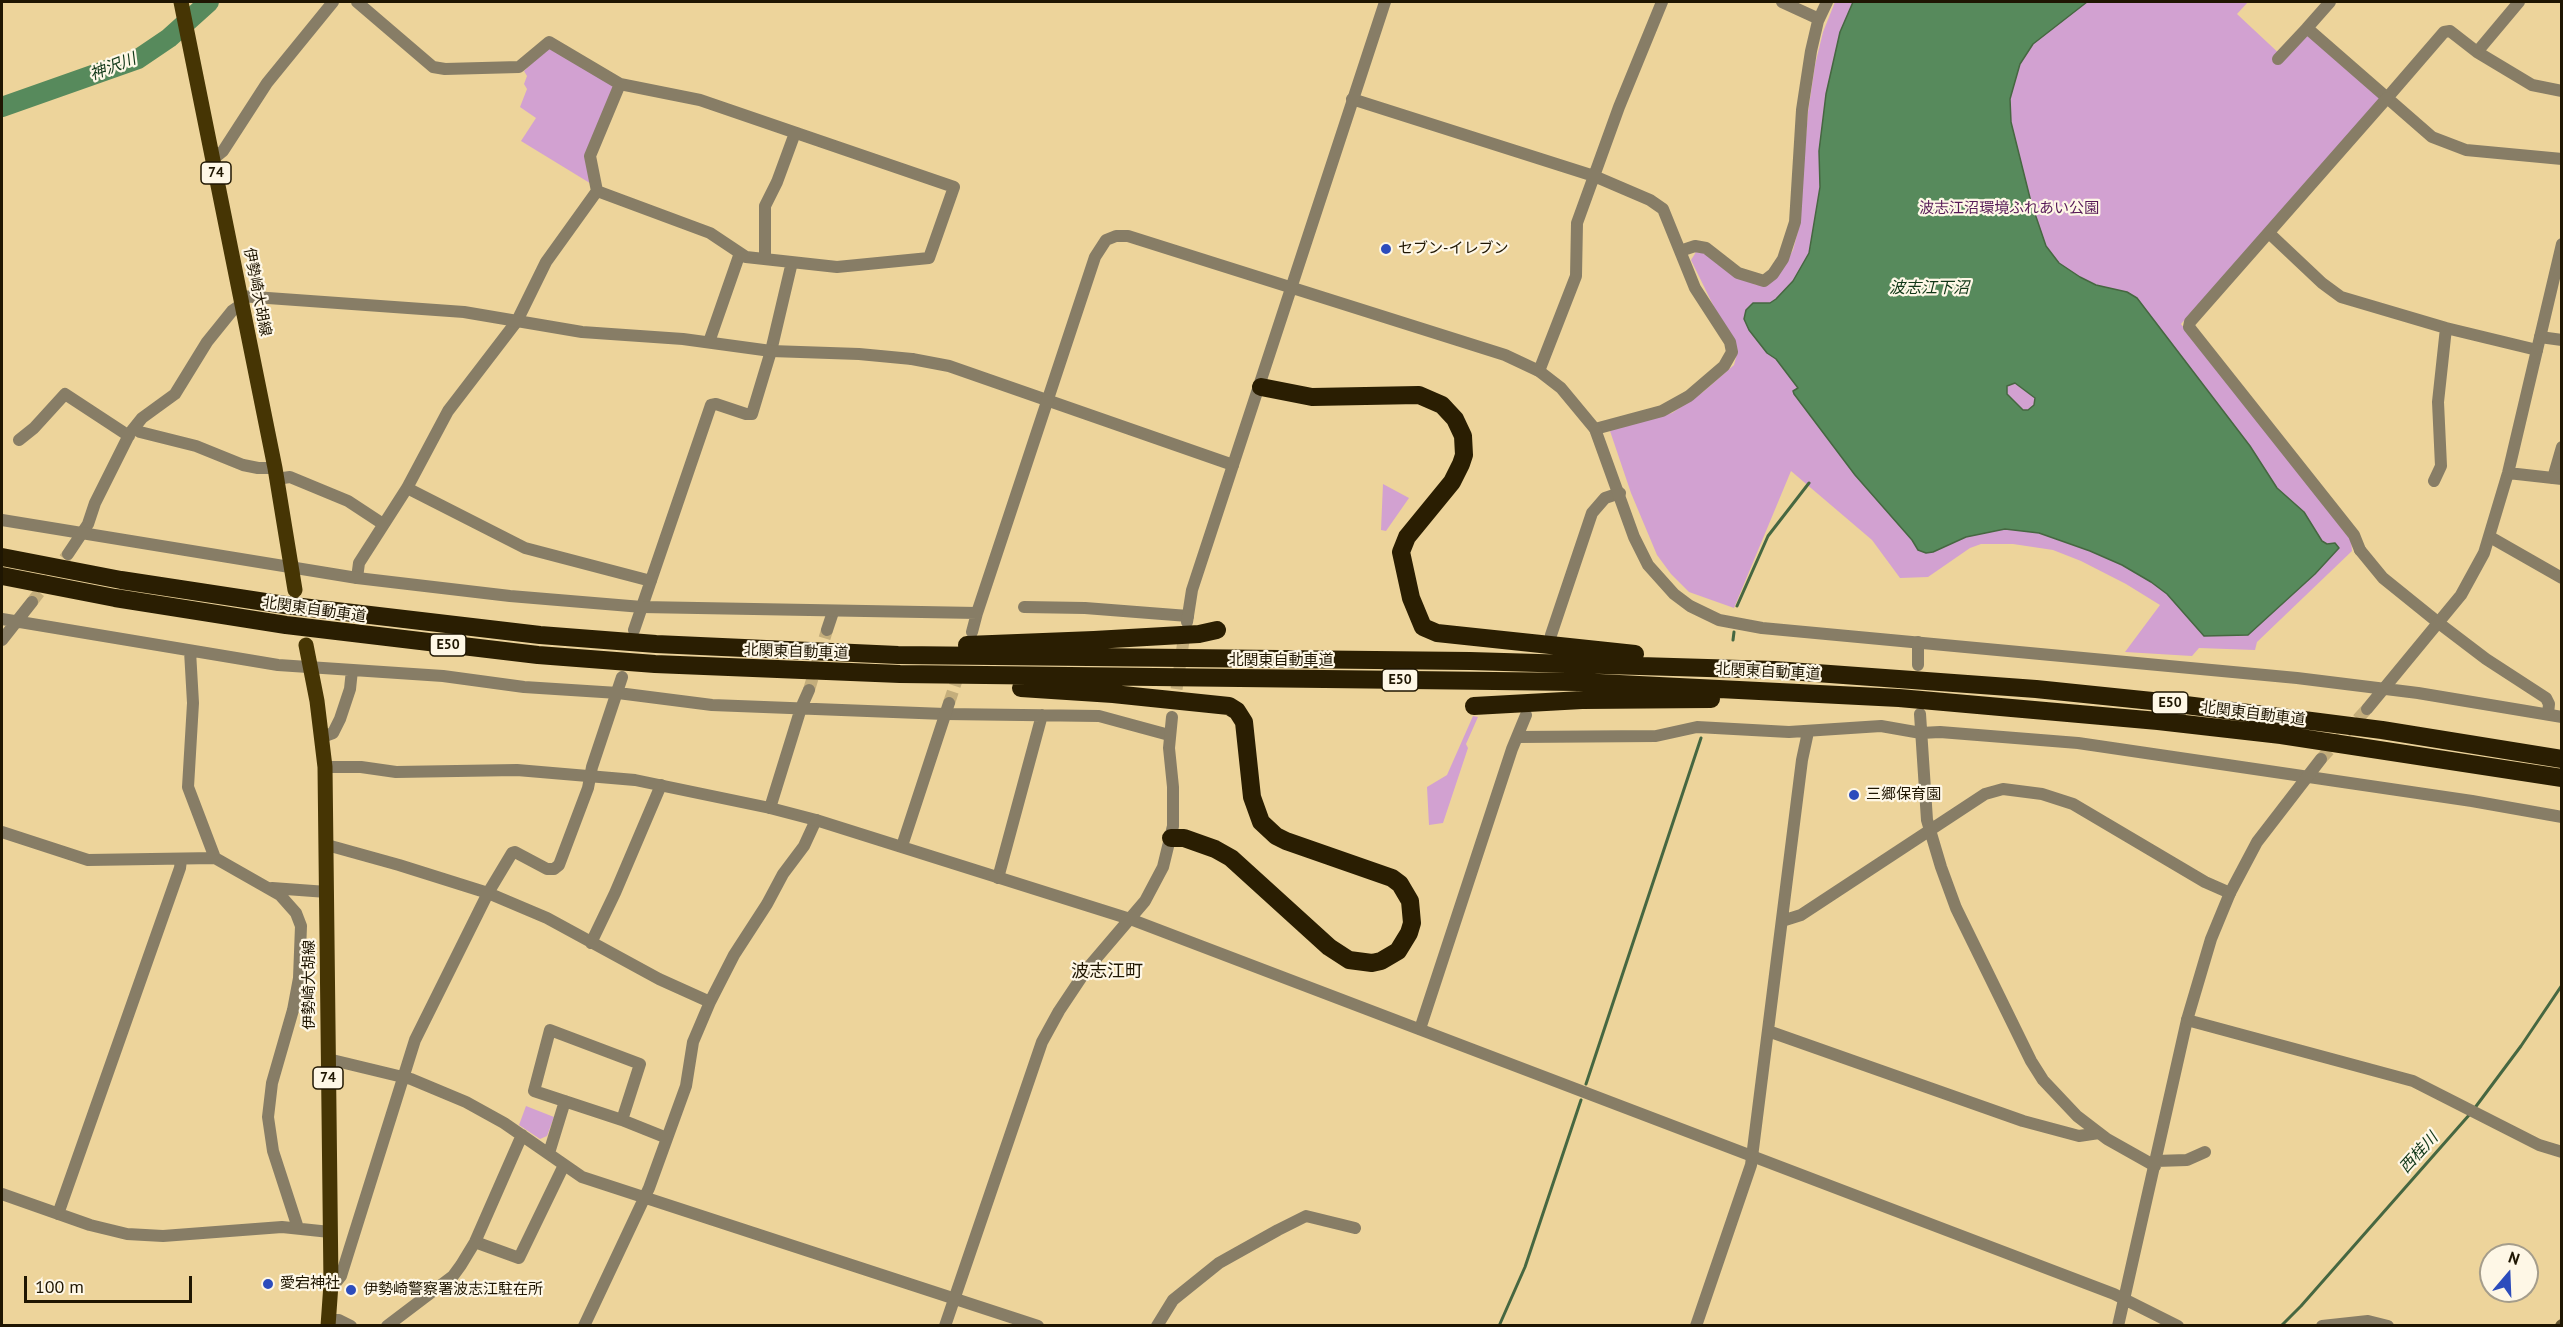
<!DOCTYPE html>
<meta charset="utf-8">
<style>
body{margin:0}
#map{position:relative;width:2563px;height:1327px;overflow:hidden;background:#edd49b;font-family:"PT Sans",sans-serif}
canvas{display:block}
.frame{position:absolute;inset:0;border:3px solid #1f1602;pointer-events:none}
.north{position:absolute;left:2479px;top:1243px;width:60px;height:60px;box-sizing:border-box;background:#fef7e6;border:2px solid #a59d8b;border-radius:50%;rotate:19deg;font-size:16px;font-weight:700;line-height:24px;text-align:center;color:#1f1602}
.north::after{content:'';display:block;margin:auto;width:21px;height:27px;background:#2c4cbc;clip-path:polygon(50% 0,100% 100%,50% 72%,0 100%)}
.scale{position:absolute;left:24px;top:1276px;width:168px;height:27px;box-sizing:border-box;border:3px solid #1f1602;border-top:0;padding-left:8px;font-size:18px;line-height:21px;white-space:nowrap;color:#1f1602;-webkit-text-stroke:4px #fef7e6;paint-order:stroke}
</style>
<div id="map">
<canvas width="2563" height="1327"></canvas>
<div class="frame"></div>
<div class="north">N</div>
<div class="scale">100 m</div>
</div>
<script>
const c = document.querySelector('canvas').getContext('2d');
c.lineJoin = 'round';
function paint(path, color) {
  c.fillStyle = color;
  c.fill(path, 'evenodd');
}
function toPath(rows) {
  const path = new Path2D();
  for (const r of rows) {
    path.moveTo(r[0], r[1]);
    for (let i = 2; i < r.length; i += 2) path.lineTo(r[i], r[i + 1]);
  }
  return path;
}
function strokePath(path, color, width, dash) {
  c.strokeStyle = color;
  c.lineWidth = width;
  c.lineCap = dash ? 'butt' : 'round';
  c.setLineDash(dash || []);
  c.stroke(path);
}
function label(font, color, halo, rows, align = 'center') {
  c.font = font + ' "PT Sans","Noto Sans JP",sans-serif';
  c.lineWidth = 4.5;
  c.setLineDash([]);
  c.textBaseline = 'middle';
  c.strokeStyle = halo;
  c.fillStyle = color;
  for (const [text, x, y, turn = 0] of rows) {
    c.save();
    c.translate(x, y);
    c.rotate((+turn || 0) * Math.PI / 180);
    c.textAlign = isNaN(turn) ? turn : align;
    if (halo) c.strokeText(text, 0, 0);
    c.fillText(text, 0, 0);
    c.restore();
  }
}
paint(toPath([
 [1835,2,2248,2,2237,14,2284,58,2304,35,2309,35,2379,95,2380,101,2357,128,2181,324,2351,540,2352,551,2257,642,2255,650,2199,648,2192,656,2125,652,2160,605,2126,584,2081,561,2053,550,2013,544,1981,544,1970,548,1928,577,1900,578,1872,540,1791,471,1734,608,1689,592,1671,574,1657,555,1631,493,1609,428,1672,413,1703,392,1734,365,1737,354,1691,260,1696,252,1703,253,1756,285,1787,261,1793,250,1798,231,1808,112,1815,65,1823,32],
 [550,46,615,87,587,158,593,185,521,141,536,118,520,107,527,89,524,84,527,76,524,71],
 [1383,484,1409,498,1386,531,1381,530],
 [1473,716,1478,717,1466,744,1468,748,1443,823,1429,825,1427,787,1447,775],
 [526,1106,554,1117,547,1136,540,1139,519,1125]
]), '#d2a1d1');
const water = toPath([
 [1853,2,2087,2,2033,44,2020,64,2010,99,2011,122,2031,202,2046,246,2059,263,2080,277,2096,285,2127,292,2137,298,2250,446,2277,488,2304,512,2322,541,2327,544,2335,543,2339,548,2315,574,2248,635,2204,636,2167,594,2151,582,2122,565,2090,551,2039,533,2005,529,1966,537,1933,552,1926,553,1918,550,1912,540,1855,475,1794,394,1793,391,1798,388,1776,359,1767,353,1749,330,1744,319,1746,310,1753,303,1770,303,1776,299,1793,281,1809,253,1820,187,1819,151,1826,94,1840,32,1853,2],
 [2015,383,2035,398,2034,405,2028,410,2023,410,2007,394,2007,386,2015,383]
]);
paint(water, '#578a5c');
strokePath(water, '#466741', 1.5);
strokePath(toPath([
 [1737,606,1768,536,1809,483],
 [1733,640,1734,632],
 [1586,1084,1701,738],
 [2474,1109,2521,1046,2562,985],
 [1499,1326,1525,1267,1581,1100],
 [2281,1326,2301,1306,2470,1114]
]), '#466741', 3);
strokePath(toPath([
 [2,107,138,59,169,38,209,2]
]), '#578a5c', 20);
strokePath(toPath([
 [32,602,68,554],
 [809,690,827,630]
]), '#c4ae7c', 12, [12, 6]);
strokePath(toPath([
 [949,703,960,670],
 [1174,707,1185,630],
 [2321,759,2367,709]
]), '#c4ae7c', 12, [12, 6]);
strokePath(toPath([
 [357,2,433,67,445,69,519,67,549,42,620,84,700,100,954,187,929,258,837,267,746,257,710,233,597,191],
 [1782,2,1819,19],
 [2330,2,2307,28,2432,137,2466,150,2562,159],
 [2477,52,2532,85,2562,91],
 [2278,59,2307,28],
 [2387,98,2444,32,2450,31,2477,52,2519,2],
 [1352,99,1594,176,1650,200,1663,209,1695,288,1730,342,1732,352,1724,366,1689,396,1662,411,1595,429],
 [213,159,223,151,267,83,333,2],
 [2270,234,2322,283,2341,297,2446,328,2537,350],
 [1680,251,1695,246,1706,248,1738,273,1764,281,1773,274,1783,259,1795,222,1802,110,1811,51,1818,21,1827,2],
 [765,259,765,206,777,182,795,133],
 [2540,337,2562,340],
 [709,342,740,253],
 [912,359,949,366,1233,465],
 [1539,371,1576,276,1577,223,1619,107,1662,2],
 [134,428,140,432,196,446,243,465,258,468,275,468],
 [19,440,34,428,65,394,129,436],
 [2553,478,2562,447],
 [276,479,290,477,348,501,383,524],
 [2434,481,2441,466,2438,402,2446,328],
 [407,488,525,548,651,581],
 [2490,537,2562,578],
 [2360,550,2383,578,2440,624,2486,659,2546,698,2549,704,2548,714],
 [68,554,88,524,95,503,130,433,142,418,175,394,207,342,232,311,242,304],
 [357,578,359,563,407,488,448,411,517,321,546,262,597,191,590,156,620,84],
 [1024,607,1085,608,1188,616],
 [2,619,278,665,443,676,524,687,618,693,712,705,945,714,1099,716,1169,735],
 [634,630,711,405,716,404,746,414,752,414,771,351,792,262],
 [827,630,833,612],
 [1551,635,1592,513,1605,498,1620,493],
 [2,640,32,602],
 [190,651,193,703,188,787,215,858],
 [1918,665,1918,642],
 [1920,714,1927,820,1941,867,1956,908,2031,1061,2043,1080,2077,1116,2107,1139,2155,1166],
 [322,737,333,733,340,719,350,689,352,670],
 [1517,737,1656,736,1697,727,1789,732,1881,726,1921,733,1940,732,2078,743,2472,801,2562,817],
 [770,808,801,708,809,690],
 [2,832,88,860,215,858,280,895,296,913,301,926,299,978,293,1010,272,1083,268,1117,273,1151,298,1228],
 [327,845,399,865,488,893,547,918,659,979,710,1002],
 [998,878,1042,715],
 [272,888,327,892],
 [1782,921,1801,915,1985,794,2003,789,2042,794,2073,804,2205,882,2230,893],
 [591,943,615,893,661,785],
 [2187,1020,2413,1081,2539,1145,2562,1152],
 [1420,1029,1512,749,1526,715],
 [1768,1031,2023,1121,2079,1136,2099,1133],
 [328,1059,411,1079,466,1102,504,1123,582,1177,1038,1326],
 [622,1120,640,1064,550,1030,534,1091,622,1120,667,1138],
 [549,1153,565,1101],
 [2156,1161,2187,1160,2205,1152],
 [2,1194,90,1225,127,1234,163,1236,282,1227,330,1232],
 [58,1214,180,868,181,860],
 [475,1242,519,1258,564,1165],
 [331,1284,337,1281,341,1276,415,1040,488,893,512,853,515,852,547,869,554,869,559,865,588,788,592,767,622,677],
 [329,1320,339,1320,351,1326],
 [387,1326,453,1276,461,1265,475,1242,522,1135],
 [584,1326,649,1188,686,1086,693,1042,710,1002,734,955,767,904,783,874,804,846,816,820],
 [1157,1326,1173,1300,1219,1263,1278,1230,1306,1216,1355,1228],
 [1696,1326,1751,1165,1802,760,1808,732]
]), '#877d66', 12);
strokePath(toPath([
 [240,296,464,312,582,332,683,339,771,351,859,354,912,359],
 [2508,473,2562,479],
 [2,520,357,578,510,596,642,607,977,613,1095,257,1106,240,1116,236,1128,236,1505,355,1539,371,1561,388,1595,429,1634,537,1648,565,1674,594,1690,606,1719,620,1762,628,2297,678,2418,693,2562,717],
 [2360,550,2354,535,2189,327,2190,322,2387,98],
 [1187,622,1192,590,1385,2],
 [972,632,977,613],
 [2367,709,2461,595,2484,553,2508,473,2562,244],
 [325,767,361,767,396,772,517,770,635,780,770,808,816,820,1130,919,2114,1294,2178,1326],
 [902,846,949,703],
 [945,1326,1042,1042,1059,1011,1087,969,1145,901,1163,867,1173,826,1173,787,1169,748,1172,717],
 [2118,1326,2187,1020,2211,939,2230,893,2257,842,2321,759],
 [2322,1326,2368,1321,2388,1326]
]), '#877d66', 12);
strokePath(toPath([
 [2561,1326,2562,1325]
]), '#615331', 12);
strokePath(toPath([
 [181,2,275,468,295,590],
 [306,645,317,701,325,767,331,1284,328,1326]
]), '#463504', 15);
strokePath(toPath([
 [1261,387,1312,397,1419,395,1442,405,1455,419,1463,436,1464,455,1461,464,1452,482,1407,537,1401,552,1411,598,1423,627,1437,633,1635,654],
 [2,557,121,580,285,605,540,635,656,644,898,655,1470,661,1775,670,2036,689,2162,702,2382,730,2562,759],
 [2,576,115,598,286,625,538,655,655,664,900,674,1579,682,1899,698,2158,721,2281,735,2562,778],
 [967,645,1094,640,1199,634,1217,630],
 [1021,688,1113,694,1229,706,1237,711,1244,722,1252,797,1261,822,1276,836,1286,841,1392,878,1400,884,1410,901,1412,923,1409,933,1398,951,1381,961,1372,963,1349,960,1329,947,1231,858,1215,849,1184,838,1171,838],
 [1474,706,1582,700,1711,699]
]), '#2a1e02', 18);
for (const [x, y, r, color] of [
 [1386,249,6,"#2c4cbc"],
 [1854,795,6,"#2c4cbc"],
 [268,1284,6,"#2c4cbc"],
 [351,1290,6,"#2c4cbc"]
]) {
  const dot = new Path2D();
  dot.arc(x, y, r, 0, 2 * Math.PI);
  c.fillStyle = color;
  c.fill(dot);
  strokePath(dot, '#fef7e6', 2);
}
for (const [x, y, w] of [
 [216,173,30],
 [448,645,36],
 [1400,680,36],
 [2170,703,36],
 [328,1078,30]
]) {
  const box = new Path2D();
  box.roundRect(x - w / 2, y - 11, w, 22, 4.5);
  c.fillStyle = '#fef7e6';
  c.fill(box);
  strokePath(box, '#1f1602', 1.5);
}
label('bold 14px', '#1f1602', null, [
 ["74",216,173],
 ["E50",448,645],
 ["E50",1400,680],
 ["E50",2170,703],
 ["74",328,1078]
]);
label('15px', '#561a57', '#fef7e6', [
 ["波志江沼環境ふれあい公園",2009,209]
]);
label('15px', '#1f1602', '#fef7e6', [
 ["セブン-イレブン",1398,249],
 ["三郷保育園",1866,795],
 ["愛宕神社",280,1284],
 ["伊勢崎警察署波志江駐在所",363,1290]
], 'left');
label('15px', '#1f1602', '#fef7e6', [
 ["伊勢崎大胡線",257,292,79],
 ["北関東自動車道",314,610,8],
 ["北関東自動車道",796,652,2],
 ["北関東自動車道",1281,661],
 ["北関東自動車道",1768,672,3],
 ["北関東自動車道",2253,714,7],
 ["伊勢崎大胡線",310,985,-90]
]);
label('italic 16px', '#103717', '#fef7e6', [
 ["神沢川",113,67,-21],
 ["波志江下沼",1929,288],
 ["西桂川",2419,1153,-48]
]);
label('18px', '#1f1602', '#fef7e6', [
 ["波志江町",1107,972]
]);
</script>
